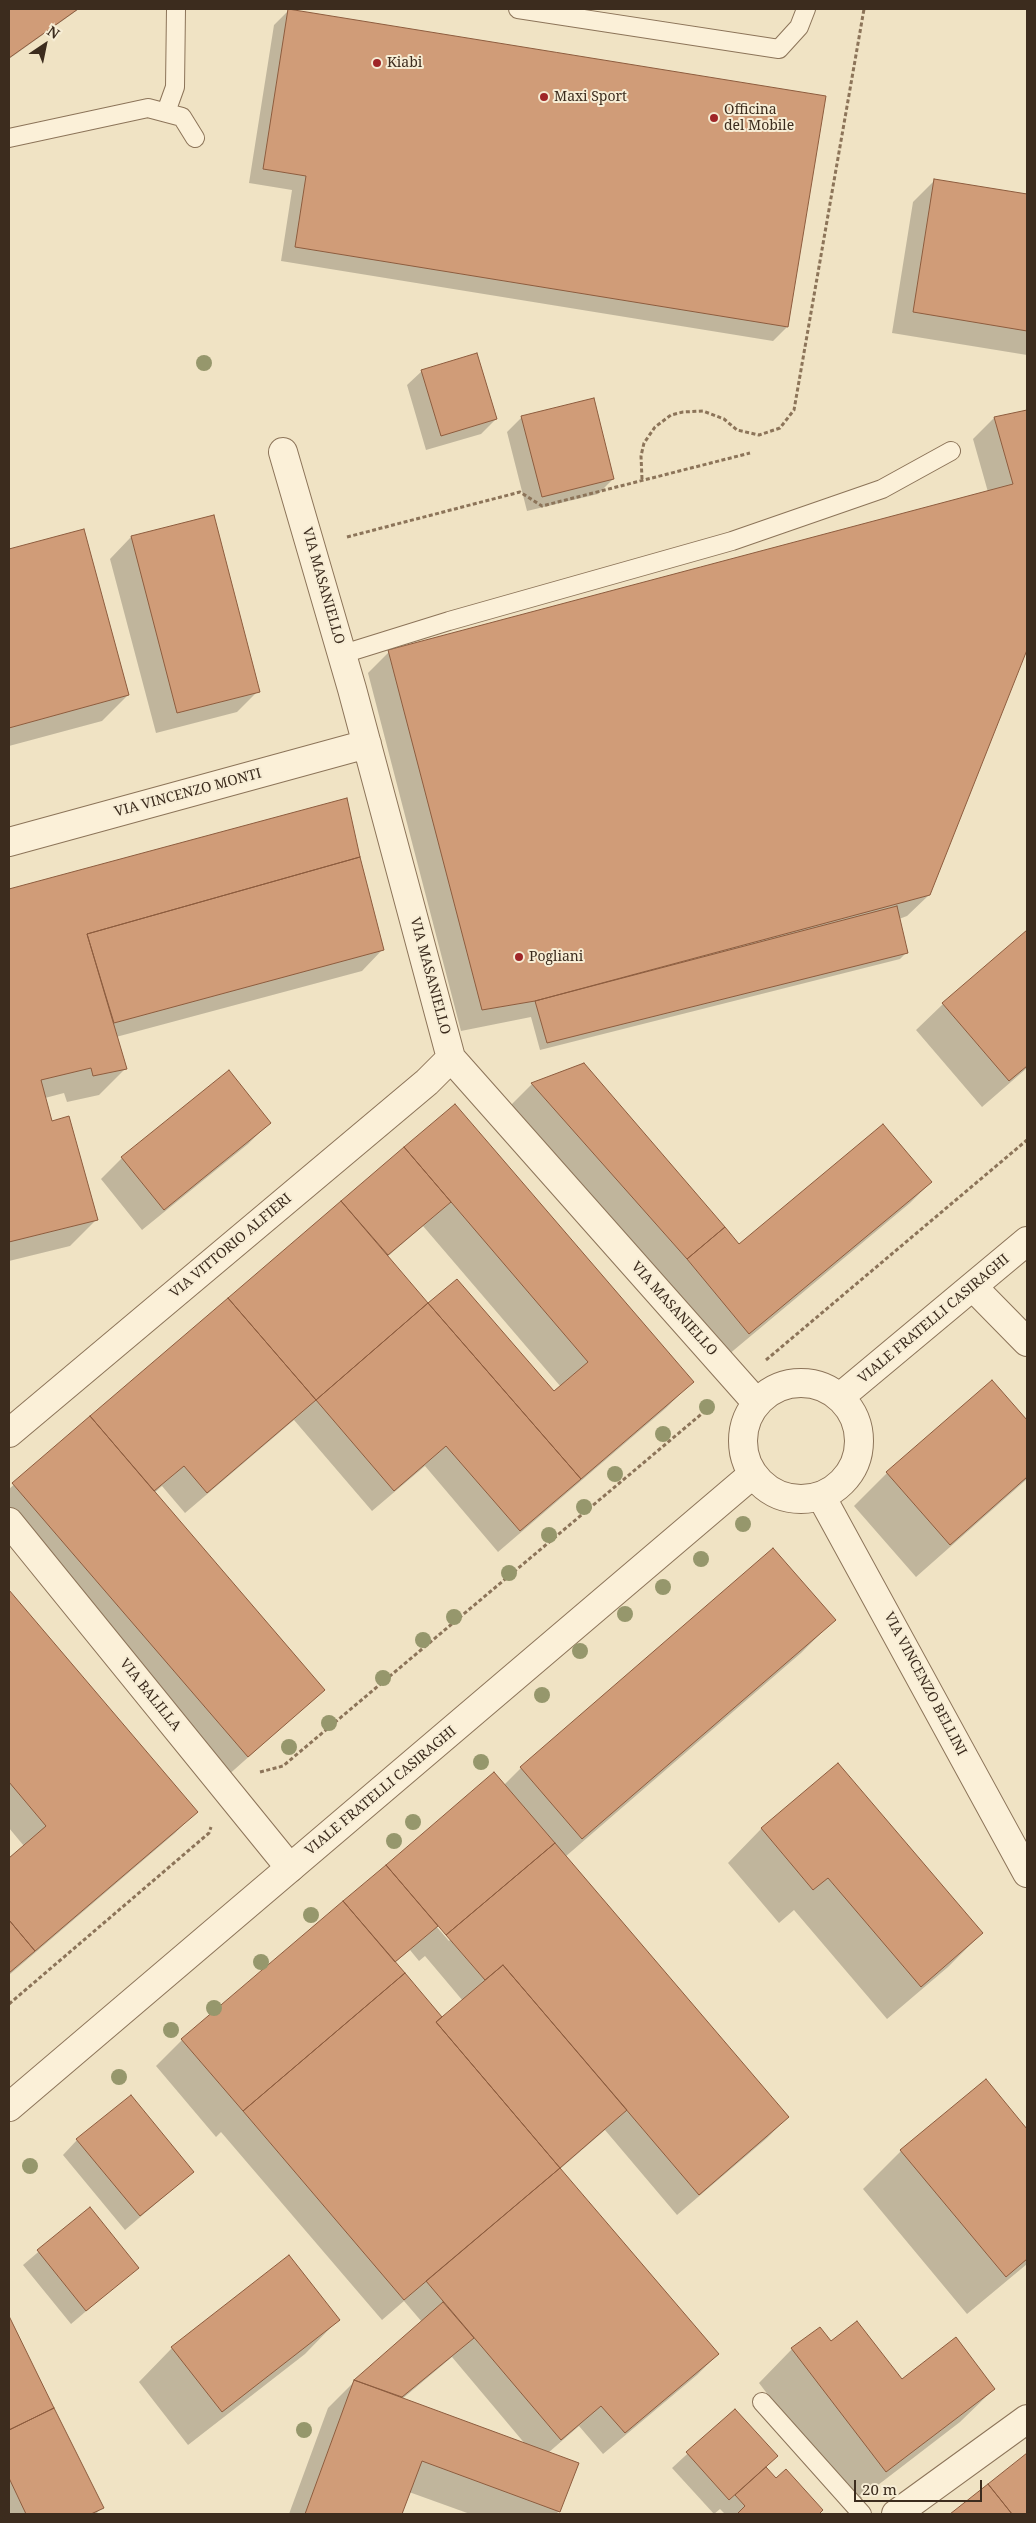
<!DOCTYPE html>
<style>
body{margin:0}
#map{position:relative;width:1036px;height:2523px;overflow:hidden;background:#f0e3c4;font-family:"Noto Serif",serif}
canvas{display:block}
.frame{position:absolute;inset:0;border:10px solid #3c2c1e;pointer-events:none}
.north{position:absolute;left:20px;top:20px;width:50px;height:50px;-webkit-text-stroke:4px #f7edd5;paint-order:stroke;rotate:34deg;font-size:14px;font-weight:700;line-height:20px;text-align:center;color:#3c2c1e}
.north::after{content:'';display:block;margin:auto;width:18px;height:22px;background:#3c2c1e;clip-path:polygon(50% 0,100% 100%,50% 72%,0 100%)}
.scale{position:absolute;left:854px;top:2480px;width:128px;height:22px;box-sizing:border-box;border:2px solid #3c2c1e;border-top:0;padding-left:6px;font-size:15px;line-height:18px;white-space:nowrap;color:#3c2c1e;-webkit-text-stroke:4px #f7edd5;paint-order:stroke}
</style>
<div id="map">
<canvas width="1036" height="2523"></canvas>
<div class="frame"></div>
<div class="north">N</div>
<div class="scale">20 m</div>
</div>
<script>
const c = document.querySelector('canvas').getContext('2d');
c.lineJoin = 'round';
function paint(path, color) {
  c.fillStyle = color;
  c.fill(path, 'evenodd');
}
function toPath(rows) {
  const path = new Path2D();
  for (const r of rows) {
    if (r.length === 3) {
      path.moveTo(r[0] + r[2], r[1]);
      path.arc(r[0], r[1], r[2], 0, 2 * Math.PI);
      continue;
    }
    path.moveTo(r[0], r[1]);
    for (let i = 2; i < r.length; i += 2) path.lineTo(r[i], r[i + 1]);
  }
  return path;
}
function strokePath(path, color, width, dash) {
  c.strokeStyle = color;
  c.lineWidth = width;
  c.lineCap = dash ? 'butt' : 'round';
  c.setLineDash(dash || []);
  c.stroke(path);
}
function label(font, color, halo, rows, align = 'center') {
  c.font = font + ' "Noto Serif",serif';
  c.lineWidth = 4;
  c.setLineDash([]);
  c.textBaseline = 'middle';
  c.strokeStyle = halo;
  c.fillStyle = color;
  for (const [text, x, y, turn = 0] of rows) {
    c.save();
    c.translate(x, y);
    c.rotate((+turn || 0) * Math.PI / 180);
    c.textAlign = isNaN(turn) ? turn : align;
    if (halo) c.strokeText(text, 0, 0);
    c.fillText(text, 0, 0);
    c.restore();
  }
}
paint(toPath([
 [9,9,79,9,9,59],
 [289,10,787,327,773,341,281,261,292,190,249,183,274,25],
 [934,181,1027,196,1027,355,892,333,913,202],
 [422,371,496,419,481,434,426,450,407,385],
 [1027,411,1027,647,929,895,907,916,899,919,907,952,900,959,540,1050,531,1017,461,1031,368,673,389,652,988,492,973,439,994,418],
 [522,417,613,479,598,494,527,511,507,432],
 [213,516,258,691,237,712,156,733,110,559,131,537],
 [83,530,128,695,102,721,9,746,9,550],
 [346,799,359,859,383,949,362,971,116,1037,125,1069,99,1095,67,1102,64,1093,45,1098,51,1123,96,1220,70,1246,9,1261,9,891],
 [1027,931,1027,1068,982,1107,916,1030,943,1004],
 [584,1064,739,1246,931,1182,910,1203,728,1355,511,1105,532,1084],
 [454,1106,692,1382,666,1408,498,1552,425,1466,372,1511,294,1420,185,1513,162,1486,154,1493,324,1690,226,1777,9,1524,9,1489],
 [423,1226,561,1387,554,1393,428,1305,387,1257],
 [269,1123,248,1144,142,1230,101,1179,122,1158],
 [992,1381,1027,1422,1027,1479,916,1577,854,1506,887,1473],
 [9,1592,196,1812,175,1833,9,1975,9,1859,24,1846,9,1828],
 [834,1620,801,1653,565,1857,788,2117,767,2138,677,2215,605,2130,560,2169,718,2354,697,2375,603,2454,579,2426,548,2453,559,2511,556,2514,470,2514,409,2492,401,2514,289,2514,328,2408,355,2381,422,2322,404,2301,382,2320,221,2132,216,2137,156,2066,182,2040,494,1774,504,1785,521,1768],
 [438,1924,451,1939,449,1941,436,1926],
 [410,1950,419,1961,425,1956,463,2001,442,2019,394,1963],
 [452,2357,526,2445,402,2399],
 [838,1765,982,1933,948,1967,887,2019,794,1910,779,1923,728,1863,761,1829],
 [986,2081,1027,2131,1027,2264,967,2314,863,2189,901,2151],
 [77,2140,193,2172,125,2230,63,2155],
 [89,2209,137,2268,71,2324,23,2265],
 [289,2257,338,2320,305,2354,188,2445,139,2382,172,2348],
 [9,2318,102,2507,96,2514,9,2514],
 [831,2343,901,2381,994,2389,960,2422,852,2505,759,2383,792,2349],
 [735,2410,776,2456,765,2468,776,2480,821,2510,817,2514,725,2514,720,2509,714,2514,672,2468],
 [1027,2455,1027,2514,952,2514]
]), '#0003');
const building = toPath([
 [9,9,78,9,9,58,9,9],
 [288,9,826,96,788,327,295,247,306,176,263,169,288,9],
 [934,179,1027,194,1027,331,913,312,934,179],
 [477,353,497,419,441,436,421,370,477,353],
 [594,398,614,479,542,497,521,416,594,398],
 [1027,410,1027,650,930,895,535,1001,482,1010,388,650,1013,484,994,417,1027,410],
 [214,515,260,692,177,713,131,536,214,515],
 [84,529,129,695,9,728,9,549,84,529],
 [347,798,360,857,87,934,127,1069,93,1076,91,1068,41,1080,52,1121,69,1116,98,1220,9,1242,9,889,347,798],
 [360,857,384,950,114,1023,87,934,360,857],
 [897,906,908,953,547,1043,535,1001,897,906],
 [1027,930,1027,1066,1009,1081,942,1003,1027,930],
 [584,1063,725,1227,687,1259,531,1083,584,1063],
 [229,1070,271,1123,164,1210,121,1157,229,1070],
 [455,1104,694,1382,581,1479,428,1303,457,1279,554,1391,588,1362,404,1147,455,1104],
 [883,1124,932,1182,749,1334,687,1259,725,1227,739,1244,883,1124],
 [404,1147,451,1202,388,1255,341,1201,404,1147],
 [341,1201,428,1303,316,1400,228,1298,341,1201],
 [228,1298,316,1400,207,1493,184,1466,154,1491,90,1416,228,1298],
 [428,1303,581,1479,520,1531,446,1446,394,1491,316,1400,428,1303],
 [992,1380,1027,1420,1027,1477,950,1545,886,1472,992,1380],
 [90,1416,325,1690,248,1757,12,1483,90,1416],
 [773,1548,836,1620,582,1839,520,1767,773,1548],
 [9,1590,198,1812,35,1951,9,1920,9,1858,46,1826,9,1782,9,1590],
 [838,1763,983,1933,921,1987,828,1878,813,1890,761,1828,838,1763],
 [494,1772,555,1843,446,1935,386,1865,494,1772],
 [555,1843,789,2117,699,2195,503,1965,485,1980,446,1935,555,1843],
 [386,1865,438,1926,395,1962,343,1901,386,1865],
 [343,1901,405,1973,243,2111,181,2039,343,1901],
 [9,1920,35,1951,9,1973,9,1920],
 [503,1965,627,2110,560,2168,436,2022,503,1965],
 [405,1973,442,2017,436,2022,560,2168,404,2300,243,2111,405,1973],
 [986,2079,1027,2129,1027,2259,1006,2277,900,2150,986,2079],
 [131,2095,194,2172,140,2216,76,2139,131,2095],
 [560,2168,719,2354,625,2433,601,2406,561,2440,426,2281,560,2168],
 [90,2207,139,2268,86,2311,37,2250,90,2207],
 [289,2255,340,2320,222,2412,171,2347,289,2255],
 [443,2302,474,2338,402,2397,354,2380,443,2302],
 [9,2316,54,2408,9,2430,9,2316],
 [857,2321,902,2379,956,2337,995,2389,886,2472,791,2348,820,2327,831,2341,857,2321],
 [354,2380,579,2463,560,2512,422,2461,402,2514,305,2514,354,2380],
 [54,2408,104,2508,91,2514,26,2514,9,2478,9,2430,54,2408],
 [735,2409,778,2456,729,2500,686,2452,735,2409],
 [1027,2453,1027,2514,1012,2514,988,2484,1027,2453],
 [766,2467,776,2478,786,2469,823,2510,819,2514,737,2514,745,2506,735,2495,766,2467],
 [988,2484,1012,2514,950,2514,988,2484]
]);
paint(building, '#d09c78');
strokePath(building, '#8d5c3e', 1);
const service = toPath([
 [518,9,779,49,799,27,806,9],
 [166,112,175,87,176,9],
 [9,138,148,108,182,117,195,138],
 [343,654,449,621,732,541,882,489,951,451],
 [762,2402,862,2514]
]);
const minor = toPath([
 [283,452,352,689,451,1058,756,1402],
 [9,842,367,744],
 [973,1287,1027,1342],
 [9,1433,427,1082,451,1058],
 [821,1496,1027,1873],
 [9,1522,290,1868],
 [896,2514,1027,2419]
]);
const tertiary = toPath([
 [801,1441,58],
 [840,1397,1027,1241],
 [9,2107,753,1474]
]);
strokePath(service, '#8c7459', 20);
strokePath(minor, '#8c7459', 30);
strokePath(tertiary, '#8c7459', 30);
strokePath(toPath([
 [642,479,641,456,644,443,655,427,671,415,683,412,703,411,724,419,737,430,759,435,780,428,794,410,864,9],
 [347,537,520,492,542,506,750,453],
 [766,1360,1027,1140],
 [260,1772,283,1766,711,1406],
 [9,2004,209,1833,211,1827]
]), '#8c7459', 3, [4, 2.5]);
strokePath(service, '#fbf0d8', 18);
strokePath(minor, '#fbf0d8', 28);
strokePath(tertiary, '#fbf0d8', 28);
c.fillStyle = '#96976c';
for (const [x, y] of [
 [204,363],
 [707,1407],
 [663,1434],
 [615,1474],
 [584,1507],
 [743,1524],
 [549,1535],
 [701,1559],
 [509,1573],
 [663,1587],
 [625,1614],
 [454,1617],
 [423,1640],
 [580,1651],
 [383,1678],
 [542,1695],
 [329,1723],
 [289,1747],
 [481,1762],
 [413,1822],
 [394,1841],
 [311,1915],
 [261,1962],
 [214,2008],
 [171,2030],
 [119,2077],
 [30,2166],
 [304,2430]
]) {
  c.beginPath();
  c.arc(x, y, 8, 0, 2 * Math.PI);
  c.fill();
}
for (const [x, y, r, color] of [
 [377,63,5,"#9f2628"],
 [544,97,5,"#9f2628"],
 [714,118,5,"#9f2628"],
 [519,957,5,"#9f2628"]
]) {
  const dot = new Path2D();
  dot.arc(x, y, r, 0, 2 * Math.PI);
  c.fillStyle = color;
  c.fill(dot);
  strokePath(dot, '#f7edd5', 2);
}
label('14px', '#3c2c1e', '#f7edd5', [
 ["Kiabi",387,63],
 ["Maxi Sport",554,97],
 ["Officina",724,110],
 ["del Mobile",724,126],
 ["Pogliani",529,957]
], 'left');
label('14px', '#3c2c1e', '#f7edd5', [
 ["VIA MASANIELLO",323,586,74],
 ["VIA VINCENZO MONTI",188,793,-15],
 ["VIA MASANIELLO",430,976,75],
 ["VIA VITTORIO ALFIERI",231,1246,-40],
 ["VIA MASANIELLO",674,1309,48],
 ["VIALE FRATELLI CASIRAGHI",934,1319,-40],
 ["VIA VINCENZO BELLINI",925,1684,62],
 ["VIA BALILLA",150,1695,51],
 ["VIALE FRATELLI CASIRAGHI",381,1791,-40]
]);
</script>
